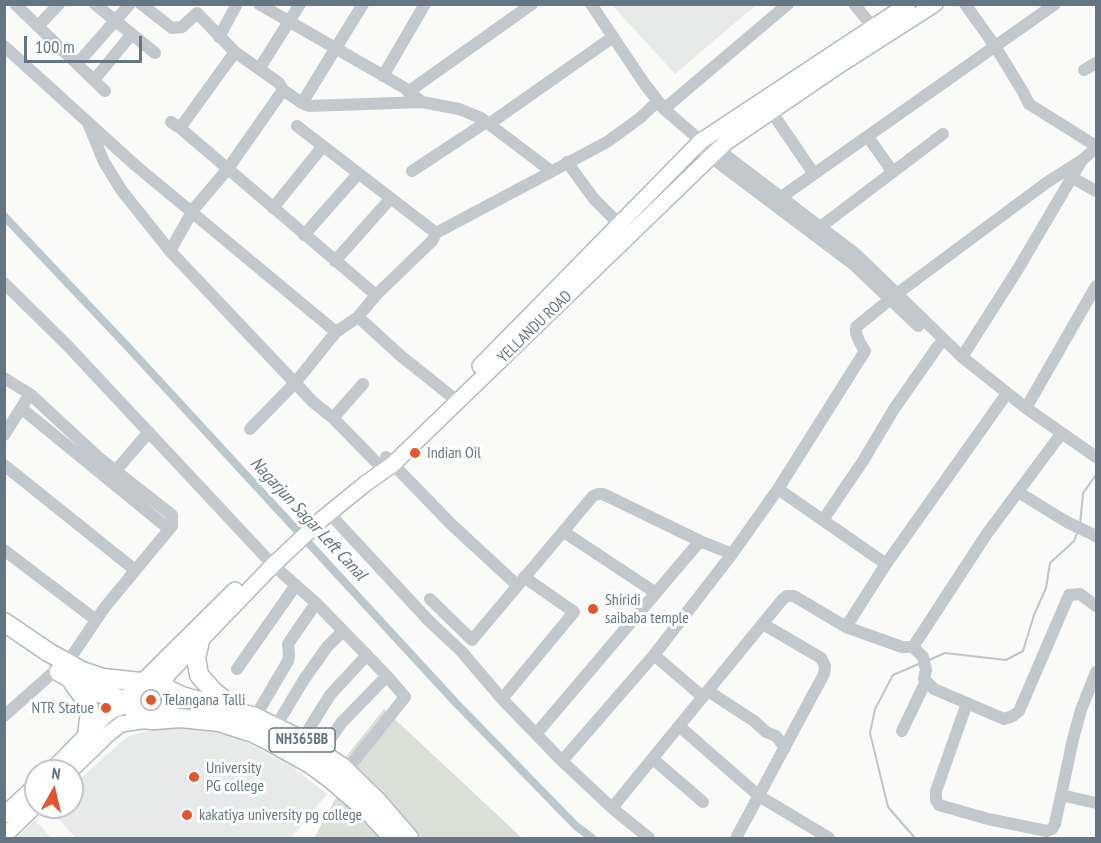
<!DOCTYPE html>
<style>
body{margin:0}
#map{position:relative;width:1101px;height:843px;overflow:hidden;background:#fafaf8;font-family:"PT Sans Narrow",sans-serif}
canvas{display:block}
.frame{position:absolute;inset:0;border:6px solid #657683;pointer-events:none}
.north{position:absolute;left:24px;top:759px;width:60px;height:60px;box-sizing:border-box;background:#fff;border:2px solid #c1c8cd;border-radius:50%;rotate:8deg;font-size:16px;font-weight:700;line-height:24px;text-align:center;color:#657683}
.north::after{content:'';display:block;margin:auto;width:21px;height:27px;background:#e4572e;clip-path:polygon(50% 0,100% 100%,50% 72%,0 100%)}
.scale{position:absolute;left:24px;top:36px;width:118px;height:27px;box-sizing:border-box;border:3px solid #657683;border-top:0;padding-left:8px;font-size:18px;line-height:21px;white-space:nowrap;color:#657683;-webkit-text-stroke:4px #fff;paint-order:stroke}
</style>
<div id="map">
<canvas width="1101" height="843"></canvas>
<div class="frame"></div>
<div class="north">N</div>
<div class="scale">100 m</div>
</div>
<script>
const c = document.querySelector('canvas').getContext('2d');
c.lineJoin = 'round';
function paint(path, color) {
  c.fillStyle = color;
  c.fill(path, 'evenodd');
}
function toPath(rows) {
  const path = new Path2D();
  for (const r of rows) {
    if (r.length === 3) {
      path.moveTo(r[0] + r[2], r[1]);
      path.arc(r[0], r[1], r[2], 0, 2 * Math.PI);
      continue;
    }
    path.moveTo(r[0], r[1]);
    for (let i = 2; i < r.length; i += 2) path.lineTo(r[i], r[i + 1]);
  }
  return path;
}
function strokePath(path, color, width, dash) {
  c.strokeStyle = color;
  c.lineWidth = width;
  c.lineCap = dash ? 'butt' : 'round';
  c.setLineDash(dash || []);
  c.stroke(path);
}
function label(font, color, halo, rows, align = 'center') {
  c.font = font + ' "PT Sans Narrow",sans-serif';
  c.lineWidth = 6;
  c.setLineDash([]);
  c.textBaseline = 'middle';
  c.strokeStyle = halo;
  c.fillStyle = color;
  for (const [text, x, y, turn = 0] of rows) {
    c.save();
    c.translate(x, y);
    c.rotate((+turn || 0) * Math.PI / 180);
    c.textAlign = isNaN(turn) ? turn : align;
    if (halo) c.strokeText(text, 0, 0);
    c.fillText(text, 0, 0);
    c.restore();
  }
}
paint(toPath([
 [612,5,756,5,675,74],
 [182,725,212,729,248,743,294,768,327,794,291,838,76,838,48,808,72,807,72,786,127,737,143,732],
 [35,820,51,838,16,838]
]), '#e8e9e9');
paint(toPath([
 [384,709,522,838,413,838,342,762],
 [338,794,379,838,314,838]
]), '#dadfd7');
strokePath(toPath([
 [1080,525,1083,493,1096,475],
 [929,660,945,653,1006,660,1023,651,1034,615,1046,588,1050,563,1074,541,1077,533],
 [915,838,888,807,870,733,875,709,893,675,921,663]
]), '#bbc7cb', 2);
strokePath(toPath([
 [4,216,127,346,456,703,576,826,592,838]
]), '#bbc7cb', 8);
const major = toPath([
 [480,366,701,141,908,4],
 [143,681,235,590],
 [162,683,170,672,273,565,322,519,365,484,392,465,725,143,835,68,935,4],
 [51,771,107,714,113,710,131,704],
 [70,771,106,736,121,724,148,720],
 [4,815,36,785],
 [4,836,36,805]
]);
const highway = toPath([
 [4,622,48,652,82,671,103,678,141,682],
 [200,641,196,658,199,675,213,691,231,705],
 [59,672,96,692,130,702],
 [151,700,20],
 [73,683,87,702,90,711,87,736],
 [169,690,182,696,255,717,302,740,342,767,377,801,409,838],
 [155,720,181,718,219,722,253,733,269,741,312,765,332,780,370,813,393,838]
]);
strokePath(major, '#b5babe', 18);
strokePath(highway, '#b4b9bd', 21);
strokePath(toPath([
 [15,4,105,91],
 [95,4,155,53],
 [141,4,172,28,182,27,197,13,235,52],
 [259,4,403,87,422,102,459,109,481,118,551,171],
 [591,4,644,83,664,109,701,141,728,157,856,254,962,357,1026,408,1096,457],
 [854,4,873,27],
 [965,4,995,46,1023,92,1029,104,1096,146],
 [38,26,59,4],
 [219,37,237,4],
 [4,46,135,165,336,332],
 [77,64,130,4],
 [259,69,300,4],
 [1084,70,1096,63],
 [383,76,425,4],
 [94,80,131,35],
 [408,92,532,4],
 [302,103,363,4],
 [664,109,788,4],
 [771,111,814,174],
 [171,122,180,128,376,295],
 [88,123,104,162,122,191,170,251,313,402,333,418,377,463],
 [489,124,613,37],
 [297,126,436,233],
 [180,128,235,52,279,83,283,90,302,103,309,106,422,102],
 [868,137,892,171],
 [704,152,854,265,918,326],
 [567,162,594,199,620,225],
 [412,171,485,123],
 [1071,177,1096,191],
 [780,198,1055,4],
 [273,208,323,146],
 [192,211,227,170,283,90],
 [819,228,943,134],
 [304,235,358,174],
 [170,251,192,212],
 [335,261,391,198],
 [4,283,67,345,273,565,316,603,387,676,405,697,346,771],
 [358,317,401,356,451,396],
 [962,357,1018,269,1082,160,1096,148],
 [4,378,30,394],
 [21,408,169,529],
 [1026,408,1096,286],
 [333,418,363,384],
 [250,429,295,383,336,332,358,317,376,295,432,241,436,233,607,142,640,118,658,101],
 [4,435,30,394,98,457,172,515,172,526,105,607,67,663],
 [386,457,451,524,517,585],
 [4,465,135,570],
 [111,476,149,432],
 [778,489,886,564,1003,399],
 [1018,492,1067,522,1096,536],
 [329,513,429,621,462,652,502,699,562,761,612,808,649,838],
 [823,520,863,461,894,409,938,346],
 [564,532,656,593],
 [4,550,96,620],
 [430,599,472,640,593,496,598,494,603,494,700,541,732,554],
 [846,627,902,647,913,647,986,535,1058,438],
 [913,647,923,657,926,670,924,679,934,689,1004,719,1013,716,1019,711,1069,595,1080,594,1096,606],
 [654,655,703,697],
 [237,669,296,585],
 [708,691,754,721,766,732,776,736,785,748],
 [502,699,574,612,524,577],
 [967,703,936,791,936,800,939,805,988,819,1047,831,1052,829,1055,824,1073,739,1081,710,1096,672],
 [4,716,56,670],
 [255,717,288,661,289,656,288,644,316,603],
 [276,726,305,678,327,647,343,631],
 [679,726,759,796,829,838],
 [902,731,926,681],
 [536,734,700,541],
 [302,740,330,695,367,655],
 [321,752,342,722,387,676],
 [653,759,703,802],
 [562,761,654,655,732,554,778,489,865,351,859,341,856,333,856,327,898,293,1046,183,1082,160],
 [1061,795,1096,803],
 [612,808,782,600,787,596,794,596,846,627,886,564],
 [736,838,824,674,825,666,821,658,763,624]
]), '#c3c8cc', 12);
strokePath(major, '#fff', 15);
strokePath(highway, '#fff', 18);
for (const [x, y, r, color] of [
 [415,453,6,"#e4572e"],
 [593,609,6,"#e4572e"],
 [151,700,6,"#e4572e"],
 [106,708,6,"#e4572e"],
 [194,777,6,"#e4572e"],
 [187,815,6,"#e4572e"]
]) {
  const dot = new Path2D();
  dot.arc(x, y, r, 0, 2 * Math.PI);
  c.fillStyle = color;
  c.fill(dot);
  strokePath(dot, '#fff', 2);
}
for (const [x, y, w] of [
 [302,740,66]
]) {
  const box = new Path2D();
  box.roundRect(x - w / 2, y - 12, w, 24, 4.5);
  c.fillStyle = '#fff';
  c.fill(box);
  strokePath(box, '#657683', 1.5);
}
label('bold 15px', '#657683', null, [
 ["NH365BB",302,740]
]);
label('16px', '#657683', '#fff', [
 ["YELLANDU ROAD",535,327,-44]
]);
label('16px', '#657683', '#fff', [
 ["Indian Oil",427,453],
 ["Shiridi",605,600],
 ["saibaba temple",605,618],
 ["Telangana Talli",163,700],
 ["NTR Statue",94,708,"right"],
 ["University",206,768],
 ["PG college",206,786],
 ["kakatiya university pg college",199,815]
], 'left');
label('italic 18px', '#60757c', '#fff', [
 ["Nagarjun Sagar Left Canal",308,519,47]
]);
</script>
